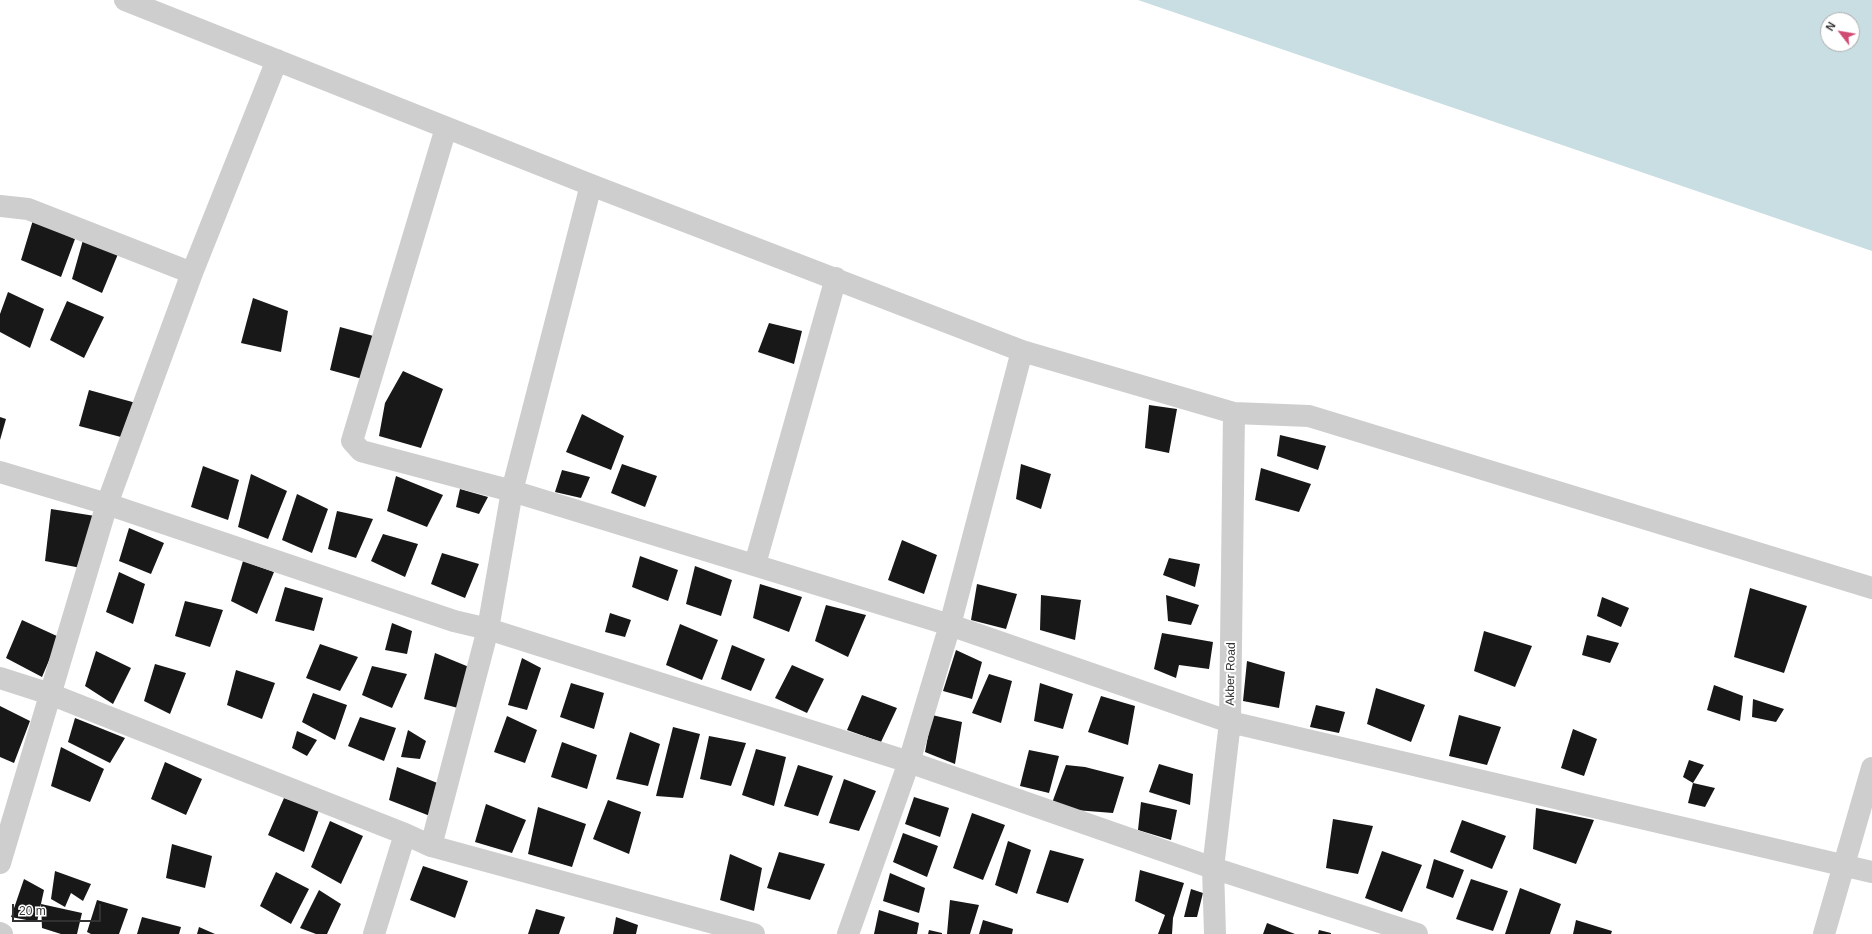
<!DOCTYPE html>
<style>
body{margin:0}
#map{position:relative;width:1872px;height:934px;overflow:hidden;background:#fff;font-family:Arial,sans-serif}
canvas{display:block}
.north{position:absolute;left:1820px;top:12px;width:40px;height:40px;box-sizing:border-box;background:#fff;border:1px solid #adadad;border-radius:50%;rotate:301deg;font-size:11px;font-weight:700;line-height:16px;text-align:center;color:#313131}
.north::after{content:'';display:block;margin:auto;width:14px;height:18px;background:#d04a72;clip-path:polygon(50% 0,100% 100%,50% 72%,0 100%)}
.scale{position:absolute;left:12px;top:904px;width:89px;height:18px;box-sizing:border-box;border:2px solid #313131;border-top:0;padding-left:5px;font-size:12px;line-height:14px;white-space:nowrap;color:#313131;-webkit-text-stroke:3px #fff;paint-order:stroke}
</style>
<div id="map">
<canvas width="1872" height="934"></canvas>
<div class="north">N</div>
<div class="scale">20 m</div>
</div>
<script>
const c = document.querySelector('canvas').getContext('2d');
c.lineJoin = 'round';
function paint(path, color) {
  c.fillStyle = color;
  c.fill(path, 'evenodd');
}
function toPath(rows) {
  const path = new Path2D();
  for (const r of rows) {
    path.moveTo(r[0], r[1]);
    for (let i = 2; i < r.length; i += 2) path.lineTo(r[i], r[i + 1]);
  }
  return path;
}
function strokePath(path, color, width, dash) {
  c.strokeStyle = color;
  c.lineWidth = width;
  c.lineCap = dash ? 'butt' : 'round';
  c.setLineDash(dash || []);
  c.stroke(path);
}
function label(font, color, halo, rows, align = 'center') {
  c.font = font + ' Arial,sans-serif';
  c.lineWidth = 4;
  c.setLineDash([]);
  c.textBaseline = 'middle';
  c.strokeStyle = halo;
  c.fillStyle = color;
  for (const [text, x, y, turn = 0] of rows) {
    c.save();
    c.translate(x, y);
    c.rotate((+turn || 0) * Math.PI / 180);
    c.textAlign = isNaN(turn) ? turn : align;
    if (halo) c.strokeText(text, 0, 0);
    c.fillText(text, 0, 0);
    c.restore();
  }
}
paint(toPath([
 [1138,0,1872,0,1872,251],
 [1828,20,1852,20,1852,44,1828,44]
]), '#c8dee3');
paint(toPath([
 [33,220,75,239,61,277,21,260],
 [83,240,118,254,102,293,72,279],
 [8,292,44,309,30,348,0,332,0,314],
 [253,298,288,311,281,352,241,343],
 [67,301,104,317,84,358,50,340],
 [769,323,802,331,794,364,758,352],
 [340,327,377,337,366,380,330,370],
 [403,371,443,389,421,448,379,436,385,403],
 [89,390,136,403,121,437,79,426],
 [1149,405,1177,409,1169,453,1145,448],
 [582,414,624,436,611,470,566,452],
 [0,417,6,419,0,440],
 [1280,435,1326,446,1318,470,1277,456],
 [622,464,657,476,645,507,611,493],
 [1021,464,1051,474,1041,509,1016,499],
 [203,466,239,480,228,520,191,507],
 [1261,468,1311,484,1299,512,1255,500],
 [562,470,590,477,581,498,555,492],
 [251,474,287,491,268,539,238,527],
 [396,476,443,495,427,527,387,511],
 [460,489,488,497,479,514,456,507],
 [297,494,328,509,312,553,282,540],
 [51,509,95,516,81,568,45,561],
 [337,511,373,519,356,558,328,549],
 [129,528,164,543,151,574,119,561],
 [383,534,418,544,405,577,371,561],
 [902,540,937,555,924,594,888,580],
 [442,553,479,564,465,598,431,584],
 [640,556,678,570,668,601,632,587],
 [1169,558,1200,564,1195,587,1163,575],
 [243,561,274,572,257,614,231,601],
 [695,566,732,580,721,616,686,604],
 [119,572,145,584,133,624,106,612],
 [760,584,802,597,789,632,753,618],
 [977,584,1017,594,1006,629,971,620],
 [285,587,323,598,314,631,275,621],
 [1750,588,1807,606,1784,673,1734,657],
 [1041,595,1081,600,1075,640,1040,630],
 [1166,595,1199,605,1191,625,1168,621],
 [1602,597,1629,608,1621,627,1597,616],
 [185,601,223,610,210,647,175,636],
 [826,605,866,615,848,657,815,641],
 [610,613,631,620,625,637,605,632],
 [22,620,59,637,42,677,6,658],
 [392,623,412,631,407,654,385,650],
 [680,624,718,640,702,680,666,665],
 [1484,631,1532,646,1515,687,1474,671],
 [1162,633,1213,642,1209,669,1179,665,1176,678,1154,669],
 [1587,635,1619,643,1610,663,1582,655],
 [320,644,358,657,340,691,306,678],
 [732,645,765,659,751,691,721,679],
 [956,650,982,662,972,699,943,691],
 [96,651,131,668,113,704,85,686],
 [435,653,469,667,458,708,424,699],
 [522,658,541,668,527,710,508,705],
 [1247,661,1285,672,1279,708,1243,701],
 [155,664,186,673,170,714,144,701],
 [792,665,824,679,807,713,775,698],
 [372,666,407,674,392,708,362,695],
 [236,670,275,683,262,719,227,705],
 [989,674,1012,681,1001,723,972,713],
 [571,683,604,693,594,729,560,717],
 [1040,683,1073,694,1063,729,1034,721],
 [1714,685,1743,696,1740,721,1707,710],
 [1376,688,1425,705,1411,742,1367,724],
 [313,693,347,705,335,740,302,722],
 [862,695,897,708,881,742,847,730],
 [1101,696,1135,706,1128,745,1088,732],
 [1753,699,1784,709,1776,722,1752,717],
 [1316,705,1345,712,1339,733,1310,727],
 [0,706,30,721,14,763,0,757],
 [932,715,962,722,955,764,925,752],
 [1459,715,1501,727,1487,765,1449,756],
 [507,716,537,730,525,763,494,752],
 [360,717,396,728,384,761,348,746],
 [75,718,125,738,110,763,68,742],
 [673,727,700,734,683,798,656,796],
 [1573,729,1597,739,1584,776,1561,768],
 [408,730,426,741,420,759,401,757],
 [297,731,317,740,307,756,292,748],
 [630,732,660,744,648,786,616,779],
 [709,736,746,743,731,786,700,779],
 [562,742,597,755,587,789,551,777],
 [61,747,104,769,90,802,51,786],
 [756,749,786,757,774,806,742,795],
 [1029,750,1059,756,1049,793,1020,786],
 [1689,760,1704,765,1693,783,1683,777],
 [165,762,202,779,186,815,151,799],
 [1159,764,1193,774,1190,805,1149,792],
 [798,765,833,776,818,816,784,806],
 [1066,765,1085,767,1124,777,1113,813,1075,810,1052,803],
 [397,767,445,786,430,816,389,800],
 [844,779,876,791,859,831,829,823],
 [1693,783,1715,788,1705,807,1688,803],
 [914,797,949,808,940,837,905,824],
 [284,798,319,810,304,852,268,835],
 [608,800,641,812,629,854,593,839],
 [1141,802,1177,810,1171,840,1138,830],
 [486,804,526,820,512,853,475,842],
 [538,807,586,824,572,867,528,854],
 [1536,808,1594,820,1576,864,1533,849],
 [972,813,1005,825,983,880,953,868],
 [1333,819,1373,826,1358,874,1326,868],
 [1462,820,1506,836,1492,869,1450,852],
 [330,821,363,836,341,884,311,867],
 [903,833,938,846,927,877,893,862],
 [1008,841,1031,850,1017,894,995,885],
 [172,844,212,856,205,888,166,878],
 [1050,850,1084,859,1068,903,1036,893],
 [1382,851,1422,865,1402,912,1365,898],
 [779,852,825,864,810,900,767,888],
 [730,854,762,868,754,911,720,900],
 [1434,859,1464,870,1453,898,1426,888],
 [423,866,468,881,455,918,410,900],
 [1140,870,1184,883,1173,918,1172,934,1158,934,1165,915,1135,901],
 [55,871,91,884,83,901,71,893,65,907,51,899],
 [276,872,309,889,291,924,260,906],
 [890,873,925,888,919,913,883,901],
 [24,879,44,890,37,922,11,917],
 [1471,879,1508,891,1493,931,1456,919],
 [1520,888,1561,904,1550,934,1505,934],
 [1191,889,1203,893,1197,917,1184,917],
 [319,890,341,904,327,934,316,934,300,928],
 [97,900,128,909,119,934,91,934,87,932],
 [950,900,979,905,970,934,947,934],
 [41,904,82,913,77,934,61,934,42,928],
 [536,909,565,917,559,934,528,934],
 [879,910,919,923,917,934,874,934],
 [142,917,181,927,179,934,137,934],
 [616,917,638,925,636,934,613,934],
 [983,920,1013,929,1012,934,979,934],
 [1576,920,1612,931,1611,934,1573,934],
 [1267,923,1295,934,1263,934],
 [199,927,215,934,197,934],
 [929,930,942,933,942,934,928,934],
 [1319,930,1331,933,1331,934,1318,934]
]), '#181818');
strokePath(toPath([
 [125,0,591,185,1022,351,1234,413,1309,416,1872,588],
 [446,128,352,441,361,451,512,491,591,185],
 [0,206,28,209,192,273],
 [0,472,107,504,454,621,488,629,909,762,1213,868,1417,934],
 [755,564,836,278],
 [0,678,50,694,405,834],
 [431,846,488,629,512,491,950,625,1022,351],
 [0,863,107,504,192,273,277,60],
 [0,933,2,934],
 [374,934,405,834,431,846,754,934],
 [848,934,909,762,950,625,1230,722,1872,872],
 [1215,934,1213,868,1230,722,1234,413],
 [1824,934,1872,768]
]), '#cecece', 22);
label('12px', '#313131', '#fff', [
 ["Akber Road",1231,674,-89]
]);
</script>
